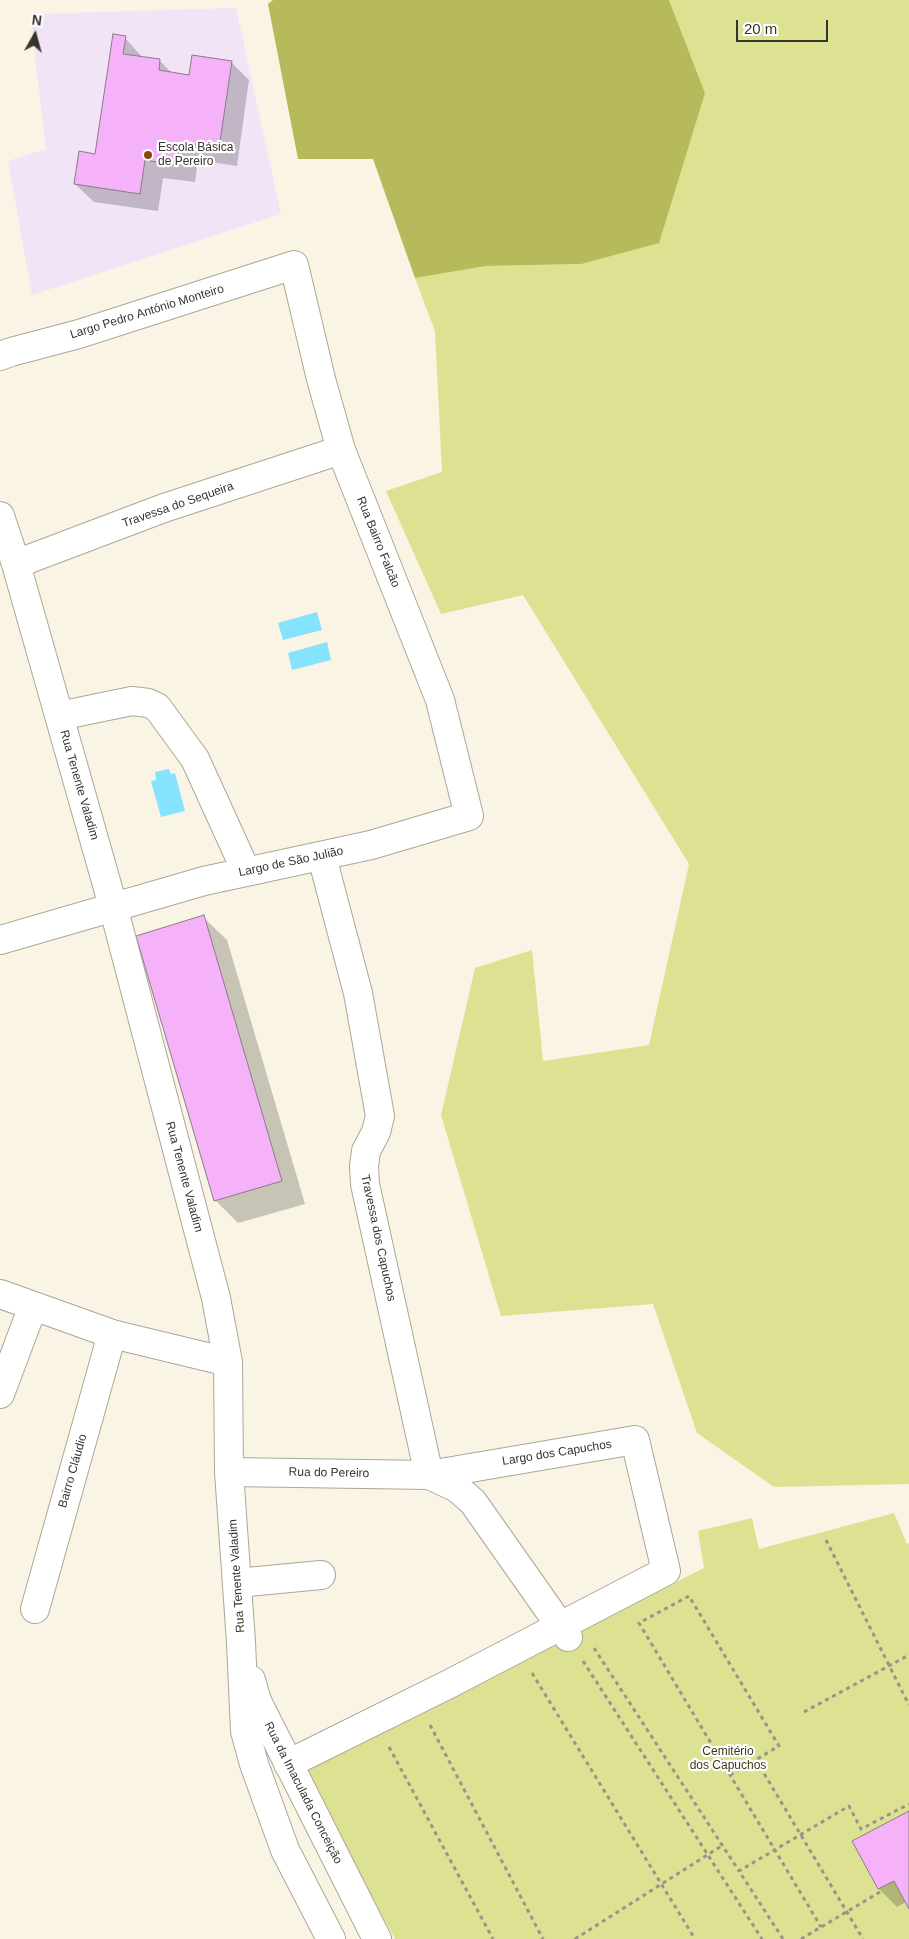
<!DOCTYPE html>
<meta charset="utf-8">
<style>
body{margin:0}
#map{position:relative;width:909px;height:1939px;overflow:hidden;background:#f9f4e3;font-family:Arial,sans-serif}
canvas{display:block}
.north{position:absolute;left:10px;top:10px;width:50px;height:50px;-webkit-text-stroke:4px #fff;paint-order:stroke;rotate:7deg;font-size:14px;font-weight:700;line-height:20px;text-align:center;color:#36342e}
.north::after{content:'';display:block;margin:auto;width:18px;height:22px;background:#36342e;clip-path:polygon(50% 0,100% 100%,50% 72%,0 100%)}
.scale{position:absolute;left:736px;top:20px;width:92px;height:22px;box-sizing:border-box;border:2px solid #36342e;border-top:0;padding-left:6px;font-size:15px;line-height:18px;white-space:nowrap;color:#36342e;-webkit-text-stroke:4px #fff;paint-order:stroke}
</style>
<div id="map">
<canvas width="909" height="1939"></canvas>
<div class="north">N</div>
<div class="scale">20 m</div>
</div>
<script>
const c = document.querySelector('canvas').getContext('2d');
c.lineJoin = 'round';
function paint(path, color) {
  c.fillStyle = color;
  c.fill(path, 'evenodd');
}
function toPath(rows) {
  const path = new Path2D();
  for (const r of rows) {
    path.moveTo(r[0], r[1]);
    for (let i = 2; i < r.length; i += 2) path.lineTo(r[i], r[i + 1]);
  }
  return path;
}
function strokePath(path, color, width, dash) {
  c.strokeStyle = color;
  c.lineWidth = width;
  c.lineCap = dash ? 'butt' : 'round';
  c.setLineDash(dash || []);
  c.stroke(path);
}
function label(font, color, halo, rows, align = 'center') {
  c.font = font + ' Arial,sans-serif';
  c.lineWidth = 4.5;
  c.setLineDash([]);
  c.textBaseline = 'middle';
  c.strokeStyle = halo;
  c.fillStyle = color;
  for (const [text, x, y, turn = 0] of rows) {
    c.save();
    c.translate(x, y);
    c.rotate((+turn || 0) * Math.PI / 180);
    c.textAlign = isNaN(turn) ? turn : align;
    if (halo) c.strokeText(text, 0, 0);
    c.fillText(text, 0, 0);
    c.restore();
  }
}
paint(toPath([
 [236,8,281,214,32,295,8,161,46,149,30,14]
]), '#f2e4f7');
paint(toPath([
 [669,0,909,0,909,1484,774,1487,697,1433,653,1304,501,1316,441,1115,475,968,532,950,543,1061,649,1045,689,864,523,595,441,614,386,491,442,472,435,331,415,278,486,266,581,264,705,93],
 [894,1513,907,1544,909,1543,909,1939,395,1939,302,1770,704,1568,698,1531,752,1518,759,1549]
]), '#dde292');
paint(toPath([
 [273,0,669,0,705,93,659,243,581,264,486,266,415,278,373,159,298,159,268,4]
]), '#b6ba5a');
paint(toPath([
 [317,612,322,630,283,640,278,623],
 [327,642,331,660,292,670,288,653],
 [169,769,171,774,175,773,185,811,161,817,151,781,156,780,155,772]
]), '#86e3fe');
paint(toPath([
 [125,38,143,58,159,60,173,74,190,76,231,62,249,80,237,166,198,160,195,182,163,178,158,211,94,202,75,184,96,155],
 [203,917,227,940,305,1204,238,1223,215,1200],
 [909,1813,909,1907,906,1902,897,1907,879,1889]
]), '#0003');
const building = toPath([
 [113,34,126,36,123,54,160,59,159,70,189,75,192,55,232,61,219,148,180,143,177,165,145,160,140,194,74,184,79,151,95,154,113,34],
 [204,915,282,1181,214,1201,136,936,204,915],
 [909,1811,909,1909,894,1881,878,1889,852,1841,909,1811]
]);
paint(building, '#f6b2f9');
strokePath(building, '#887c88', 1);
const minor = toPath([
 [0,356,11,352,79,334,294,265,321,379,341,450,440,700,469,816,371,845,204,881,0,940],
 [0,516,16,564,113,906,216,1298,228,1362,229,1472,241,1642,245,1731,254,1764,285,1850,331,1939],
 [16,564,164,508,341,450],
 [59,716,132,701,148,703,157,707,195,759,246,871],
 [322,857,358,993,380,1116,376,1132,366,1151,364,1166,365,1184,429,1475],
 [0,1294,112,1334,228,1362],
 [0,1394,33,1306],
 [229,1472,429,1475,635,1440,666,1571,451,1683,288,1764],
 [429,1475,457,1488,473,1502,568,1637],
 [237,1583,321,1575],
 [35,1609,112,1334],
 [251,1680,257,1701,377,1939]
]);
strokePath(minor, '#aba797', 30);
strokePath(toPath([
 [826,1540,909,1705],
 [594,1648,739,1871],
 [583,1661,762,1939],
 [532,1673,695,1939],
 [804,1712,909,1655],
 [430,1725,543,1939],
 [389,1747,493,1939],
 [756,1760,863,1939],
 [730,1775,779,1746,689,1596,639,1623,821,1927],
 [575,1939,723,1845],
 [783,1939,739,1871,849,1806,861,1829,909,1804],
 [801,1939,880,1892]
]), '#99958a', 3, [4, 4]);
strokePath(minor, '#fff', 28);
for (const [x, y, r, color] of [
 [148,155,5,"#884810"]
]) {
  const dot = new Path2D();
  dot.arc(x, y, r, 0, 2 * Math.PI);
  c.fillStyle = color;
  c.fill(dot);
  strokePath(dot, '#fff', 2);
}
label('12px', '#36342e', '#fff', [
 ["Escola Básica",158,148],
 ["de Pereiro",158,162]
], 'left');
label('12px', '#36342e', '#fff', [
 ["Largo Pedro António Monteiro",147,312,-17],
 ["Travessa do Sequeira",178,505,-19],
 ["Rua Bairro Falcão",378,542,68],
 ["Rua Tenente Valadim",79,785,74],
 ["Largo de São Julião",291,862,-12],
 ["Rua Tenente Valadim",184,1177,75],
 ["Travessa dos Capuchos",378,1238,78],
 ["Largo dos Capuchos",557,1453,-9],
 ["Bairro Cláudio",73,1471,-74],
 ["Rua do Pereiro",329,1473,1],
 ["Rua Tenente Valadim",237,1576,-94],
 ["Rua da Imaculada Conceição",303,1793,63]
]);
label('12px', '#3b3c13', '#fff', [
 ["Cemitério",728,1752],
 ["dos Capuchos",728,1766]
]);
</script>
